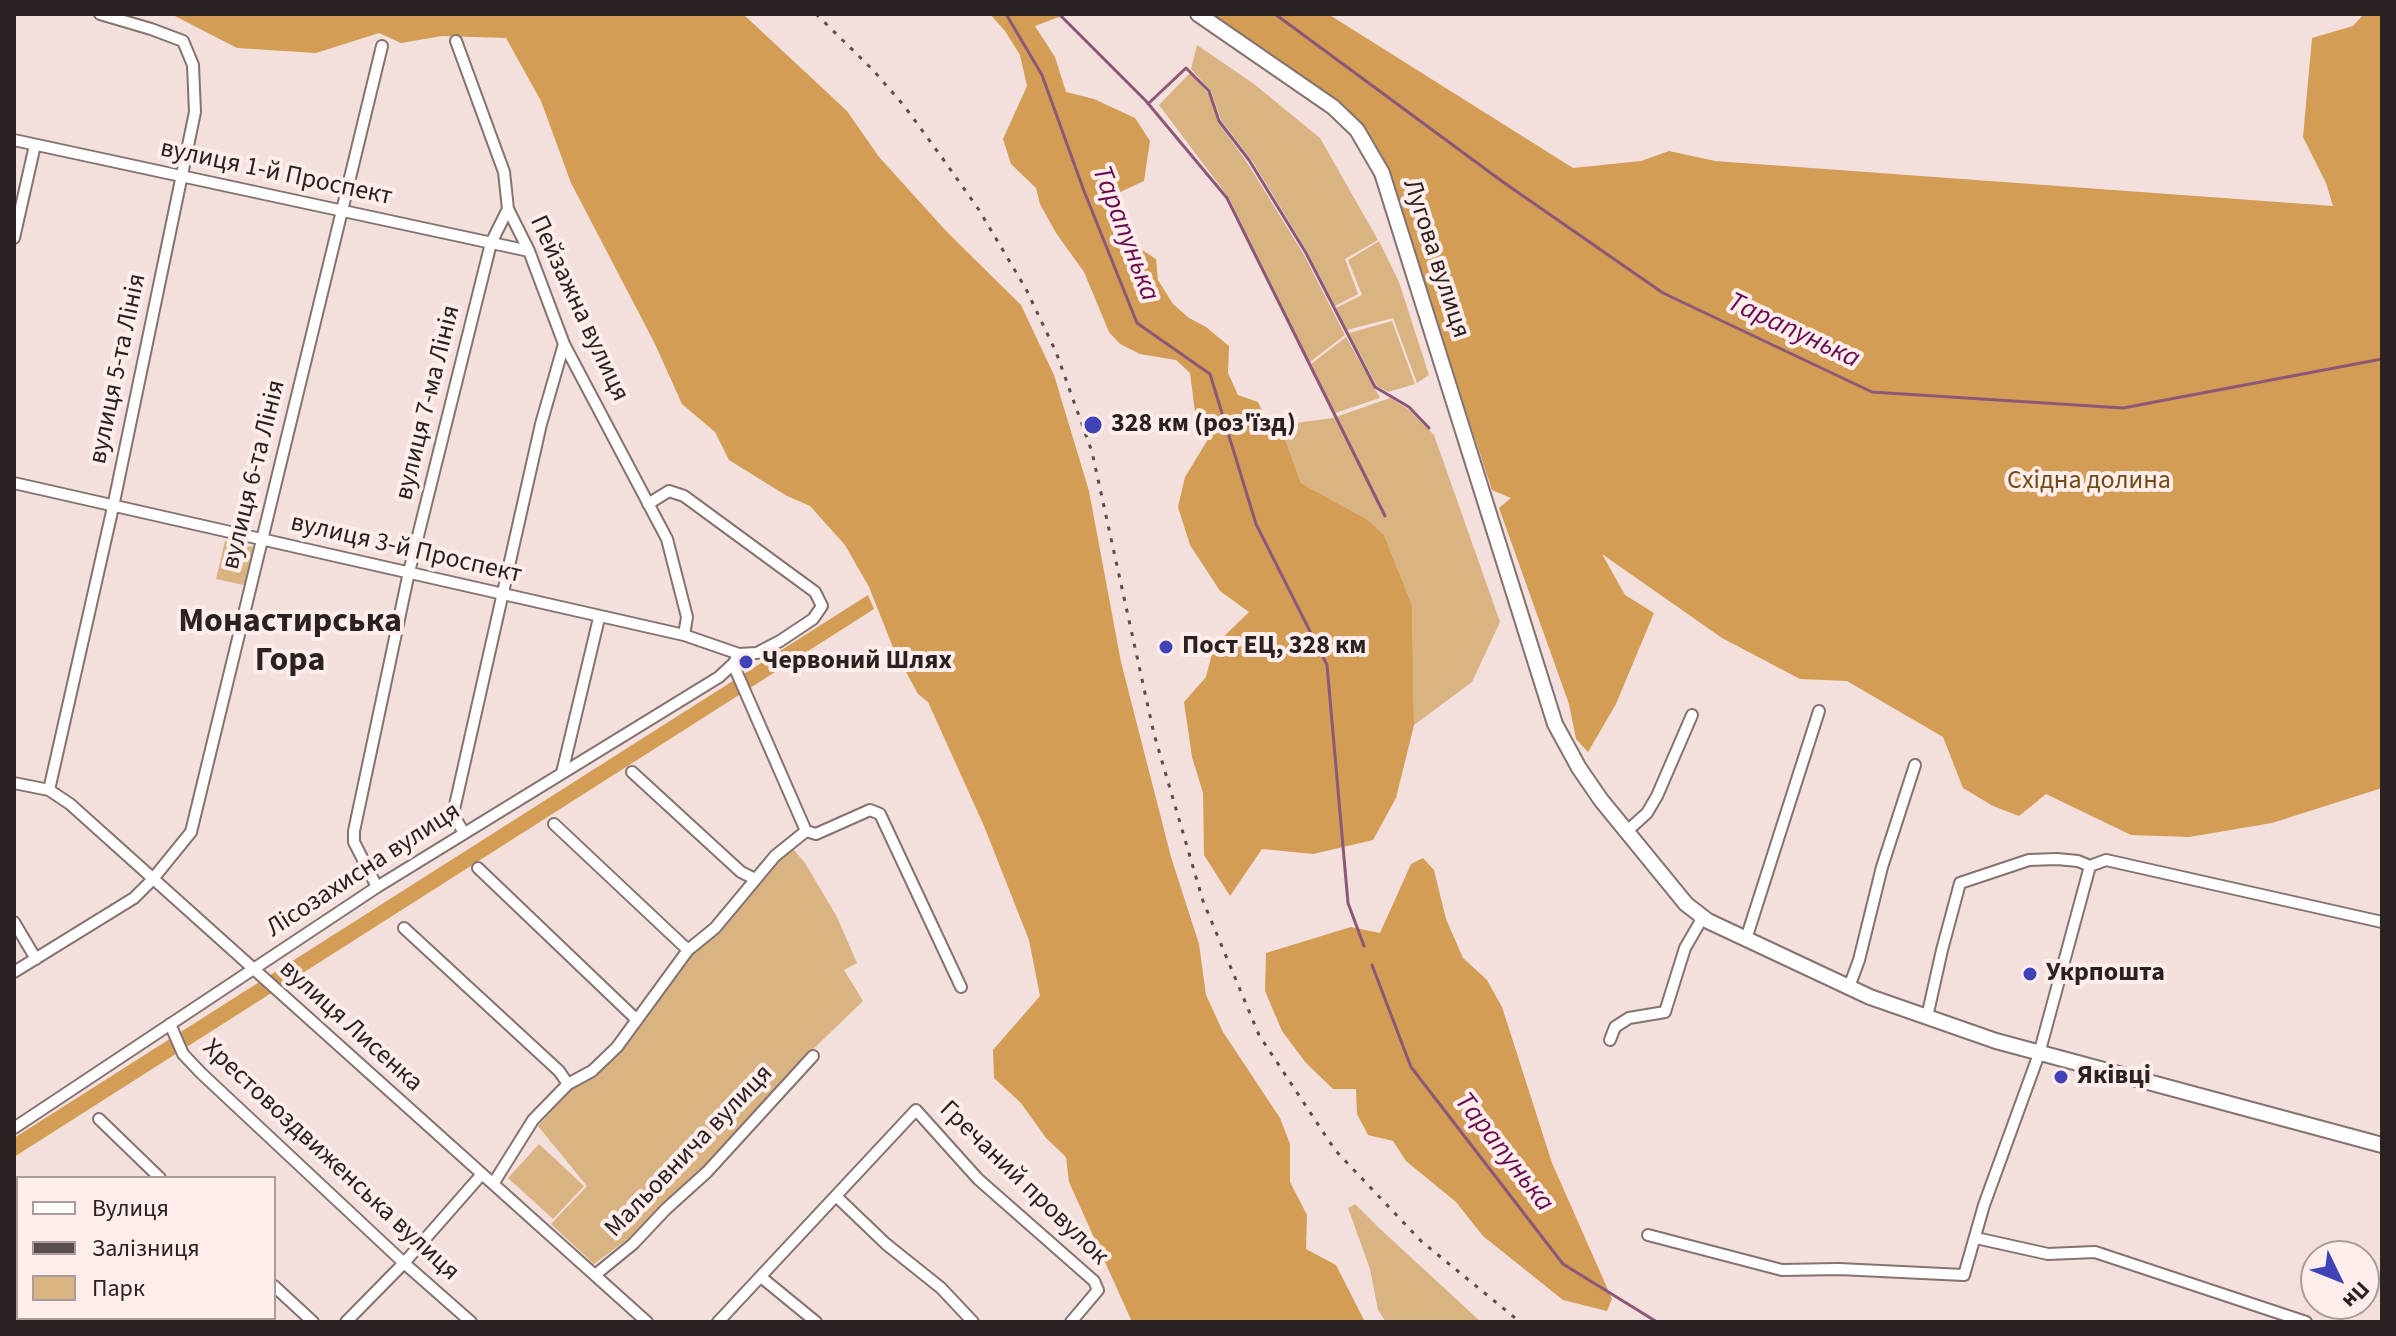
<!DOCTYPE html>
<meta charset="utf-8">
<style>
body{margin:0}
#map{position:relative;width:2396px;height:1336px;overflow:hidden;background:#f3dfdc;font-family:"Source Sans 3",sans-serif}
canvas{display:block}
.frame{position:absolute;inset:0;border:16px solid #2a2221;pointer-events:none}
.legend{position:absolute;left:16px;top:1176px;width:260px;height:144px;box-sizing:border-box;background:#feedeb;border:2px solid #a99c9a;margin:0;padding:10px 14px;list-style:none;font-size:24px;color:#2a2221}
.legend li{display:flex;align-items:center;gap:16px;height:40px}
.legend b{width:40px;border:2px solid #a99c9a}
.north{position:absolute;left:2300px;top:1240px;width:80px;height:80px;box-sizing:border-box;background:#feedeb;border:2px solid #a99c9a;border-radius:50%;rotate:133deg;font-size:22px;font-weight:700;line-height:32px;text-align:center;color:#2a2221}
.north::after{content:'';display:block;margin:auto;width:28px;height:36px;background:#4042b7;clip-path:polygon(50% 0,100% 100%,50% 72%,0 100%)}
</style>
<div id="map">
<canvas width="2396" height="1336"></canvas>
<div class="frame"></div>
<ul class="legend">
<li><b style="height:10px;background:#fff"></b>Вулиця</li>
<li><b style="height:10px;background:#594e4d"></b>Залізниця</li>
<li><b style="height:22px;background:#dab383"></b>Парк</li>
</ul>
<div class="north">Пн</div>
</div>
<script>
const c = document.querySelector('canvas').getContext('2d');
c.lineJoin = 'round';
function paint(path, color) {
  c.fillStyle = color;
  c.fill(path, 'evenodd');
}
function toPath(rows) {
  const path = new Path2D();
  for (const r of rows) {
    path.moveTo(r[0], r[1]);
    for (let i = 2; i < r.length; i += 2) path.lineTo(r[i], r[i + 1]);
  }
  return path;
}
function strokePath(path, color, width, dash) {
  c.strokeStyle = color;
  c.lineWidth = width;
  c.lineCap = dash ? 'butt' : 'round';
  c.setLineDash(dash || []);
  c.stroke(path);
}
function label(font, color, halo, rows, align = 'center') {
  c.font = font + ' "Source Sans 3",sans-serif';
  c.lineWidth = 8;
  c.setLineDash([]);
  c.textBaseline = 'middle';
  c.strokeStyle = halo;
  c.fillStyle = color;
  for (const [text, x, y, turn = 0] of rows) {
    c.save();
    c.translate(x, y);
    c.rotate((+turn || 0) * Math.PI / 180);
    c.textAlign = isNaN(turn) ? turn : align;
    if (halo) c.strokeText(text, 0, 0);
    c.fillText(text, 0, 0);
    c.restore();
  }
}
paint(toPath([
 [1197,45,1254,84,1320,138,1378,240,1345,259,1358,294,1335,306,1308,253,1253,162,1221,120,1211,91,1191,69],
 [1190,73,1209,94,1218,122,1248,164,1304,255,1345,335,1310,362,1229,198,1159,105],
 [1379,241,1399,282,1429,375,1417,383,1393,318,1347,330,1336,308,1362,295,1348,260],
 [1392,321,1415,384,1388,392,1377,386,1349,333],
 [1346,337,1380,398,1335,413,1311,364],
 [1390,398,1408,409,1434,435,1500,622,1472,682,1414,725,1412,605,1384,535,1368,520,1301,483,1280,425,1333,418],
 [225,541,253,547,244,585,216,579],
 [793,849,805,863,837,917,857,963,844,970,863,1001,806,1056,710,1163,629,1238,594,1264,551,1224,587,1186,538,1126,571,1090,601,1069,622,1046,692,952,768,869],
 [539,1144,584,1186,553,1219,508,1178],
 [1355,1204,1378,1227,1481,1322,1386,1322,1378,1310,1370,1269,1348,1208]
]), '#dab383');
paint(toPath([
 [171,14,743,14,847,111,879,157,947,232,1021,305,1054,375,1089,491,1121,662,1171,857,1199,944,1206,995,1223,1032,1280,1118,1290,1144,1290,1182,1307,1215,1306,1249,1336,1265,1365,1322,1132,1322,1069,1182,1066,1157,1046,1138,1021,1103,994,1078,993,1050,1040,996,1029,940,984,826,928,702,918,694,894,650,869,587,845,545,810,506,787,496,729,460,715,432,682,404,654,342,571,183,541,101,506,38,442,36,401,43,379,33,316,53,237,48],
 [990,14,1060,14,1059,17,1035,26,1055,57,1066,92,1094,99,1135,118,1150,141,1144,181,1118,193,1108,216,1124,238,1156,259,1158,280,1173,304,1189,318,1206,327,1229,346,1228,373,1238,395,1258,402,1263,413,1280,425,1301,483,1368,520,1384,535,1412,605,1414,725,1396,798,1373,840,1313,854,1262,849,1230,896,1204,855,1203,793,1192,757,1184,702,1206,677,1214,646,1249,612,1220,591,1190,545,1178,507,1185,477,1210,436,1195,412,1190,373,1176,360,1140,354,1120,344,1109,332,1084,272,1056,233,1040,204,1036,188,1011,164,1003,139,1027,86,1020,55,1005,31],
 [1205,14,1328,14,1573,168,1641,161,1669,151,1715,161,2333,206,2326,183,2303,137,2312,38,2353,26,2364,14,2382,14,2382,788,2272,823,2189,837,2131,835,2046,794,2019,816,1993,806,1963,788,1943,737,1847,681,1800,679,1722,638,1602,554,1625,595,1654,613,1616,704,1588,752,1576,739,1569,704,1499,508,1511,498,1492,490,1386,171,1360,128],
 [868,595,874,609,14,1157,14,1138],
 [1423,858,1434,870,1446,919,1463,958,1487,980,1502,1007,1552,1163,1612,1299,1607,1311,1563,1300,1483,1236,1456,1202,1406,1161,1393,1141,1368,1135,1357,1114,1356,1089,1333,1089,1306,1063,1282,1031,1265,991,1266,953,1351,927,1380,933,1411,864]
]), '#d49d55');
strokePath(toPath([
 [1006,14,1042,75,1084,191,1137,323,1210,374,1256,524,1327,665,1348,903,1364,946],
 [1059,14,1146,101,1227,198,1385,516],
 [1275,14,1503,182,1663,293,1872,392,2123,408,2382,359],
 [1149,103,1186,68,1209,91,1219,121,1249,160,1306,253,1375,387,1409,407,1429,428],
 [1372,965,1411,1067,1563,1264,1657,1322]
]), '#8d5777', 3);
const street = toPath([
 [456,41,504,172,508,209,529,251,564,344,667,539,687,617,684,635],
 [14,140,529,251],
 [14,238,35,145],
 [14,483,684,635,739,654,757,653,780,641,813,619,822,606,815,592,684,496,669,491,648,504],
 [733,664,806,831,816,834,870,810,880,814,961,987],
 [632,772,741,872,755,879],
 [562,773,599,618],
 [14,783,49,790,70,804,647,1322],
 [49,790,113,507,195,112,193,65,183,41,151,29,100,14],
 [554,824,688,950],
 [1626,832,1647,813,1657,796,1692,715],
 [464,833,453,814,541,424,564,344],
 [478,868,637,1020],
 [377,887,354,842,354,831,409,572,491,243,508,209],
 [14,922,36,959],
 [404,928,559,1071,568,1084],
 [1746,939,1819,711],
 [14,972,134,898,152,880,191,832,382,46],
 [1849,987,1859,960,1882,867,1915,765],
 [1927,1017,1942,950,1960,883,2029,860,2057,859,2078,861,2090,866,2106,860,2382,922],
 [170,1024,183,1054,201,1073,404,1263,471,1322],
 [1610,1040,1615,1027,1629,1018,1665,1012,1685,948,1703,917],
 [99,1119,160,1178],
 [14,1128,377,887,719,677,733,664,739,654],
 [493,1184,533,1120,568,1084,592,1071,617,1047,688,950,715,928,775,856,806,831],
 [14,1191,18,1196],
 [837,1197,886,1244,941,1288,973,1322],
 [1648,1235,1782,1270,1839,1269,1964,1275,1984,1205,2039,1054,2090,866],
 [1976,1238,2048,1254,2095,1252,2306,1322],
 [595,1275,633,1244,666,1209,707,1172,813,1056],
 [761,1277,816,1322],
 [274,1286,313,1322],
 [346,1322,404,1263,482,1174],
 [718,1322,916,1110,978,1179,1094,1281,1098,1290,1071,1322]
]);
const secondary = toPath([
 [1198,14,1333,107,1357,130,1382,173,1555,724,1579,768,1601,800,1686,904,1708,921,1870,997,1996,1041,2382,1145]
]);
strokePath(street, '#857370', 14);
strokePath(secondary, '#857370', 18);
strokePath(street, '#fff', 10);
strokePath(secondary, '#fff', 14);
strokePath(toPath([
 [816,14,873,70,905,107,943,159,979,210,1026,289,1056,352,1092,452,1154,734,1203,901,1259,1035,1335,1150,1421,1241,1520,1322]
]), '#594e4d', 3, [4, 8]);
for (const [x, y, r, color] of [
 [1093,425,10,"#4042b7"],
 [1166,647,8,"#4042b7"],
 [746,662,8,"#4042b7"],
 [2030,974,8,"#4042b7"],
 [2061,1077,8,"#4042b7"]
]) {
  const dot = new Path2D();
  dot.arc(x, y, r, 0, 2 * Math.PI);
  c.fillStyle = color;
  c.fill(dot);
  strokePath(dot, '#feedeb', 3);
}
label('26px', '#2a2221', '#feedeb', [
 ["вулиця 1-й Проспект",276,174,12],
 ["Лугова вулиця",1435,259,72],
 ["Пейзажна вулиця",578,309,65],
 ["вулиця 5-та Лінія",119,369,-78],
 ["вулиця 7-ма Лінія",429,403,-76],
 ["вулиця 6-та Лінія",255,475,-76],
 ["вулиця 3-й Проспект",406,550,13],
 ["Лісозахисна вулиця",364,871,-33],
 ["вулиця Лисенка",350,1027,42],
 ["Мальовнича вулиця",690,1152,-46],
 ["Хрестовоздвиженська вулиця",330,1161,43],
 ["Гречаний провулок",1023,1184,44]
]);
label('bold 26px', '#2a2221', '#feedeb', [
 ["328 км (роз'їзд)",1111,425],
 ["Пост ЕЦ, 328 км",1182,647],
 ["Червоний Шлях",762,662],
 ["Укрпошта",2046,974],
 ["Яківці",2077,1077]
], 'left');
label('26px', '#714c15', '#feedeb', [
 ["Східна долина",2089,482]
]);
label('italic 28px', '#690c4f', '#feedeb', [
 ["Тарапунька",1124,234,69],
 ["Тарапунька",1793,332,25],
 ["Тарапунька",1503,1153,52]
]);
label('bold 34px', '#2a2221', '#feedeb', [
 ["Монастирська",290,624],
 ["Гора",290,663]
]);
</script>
